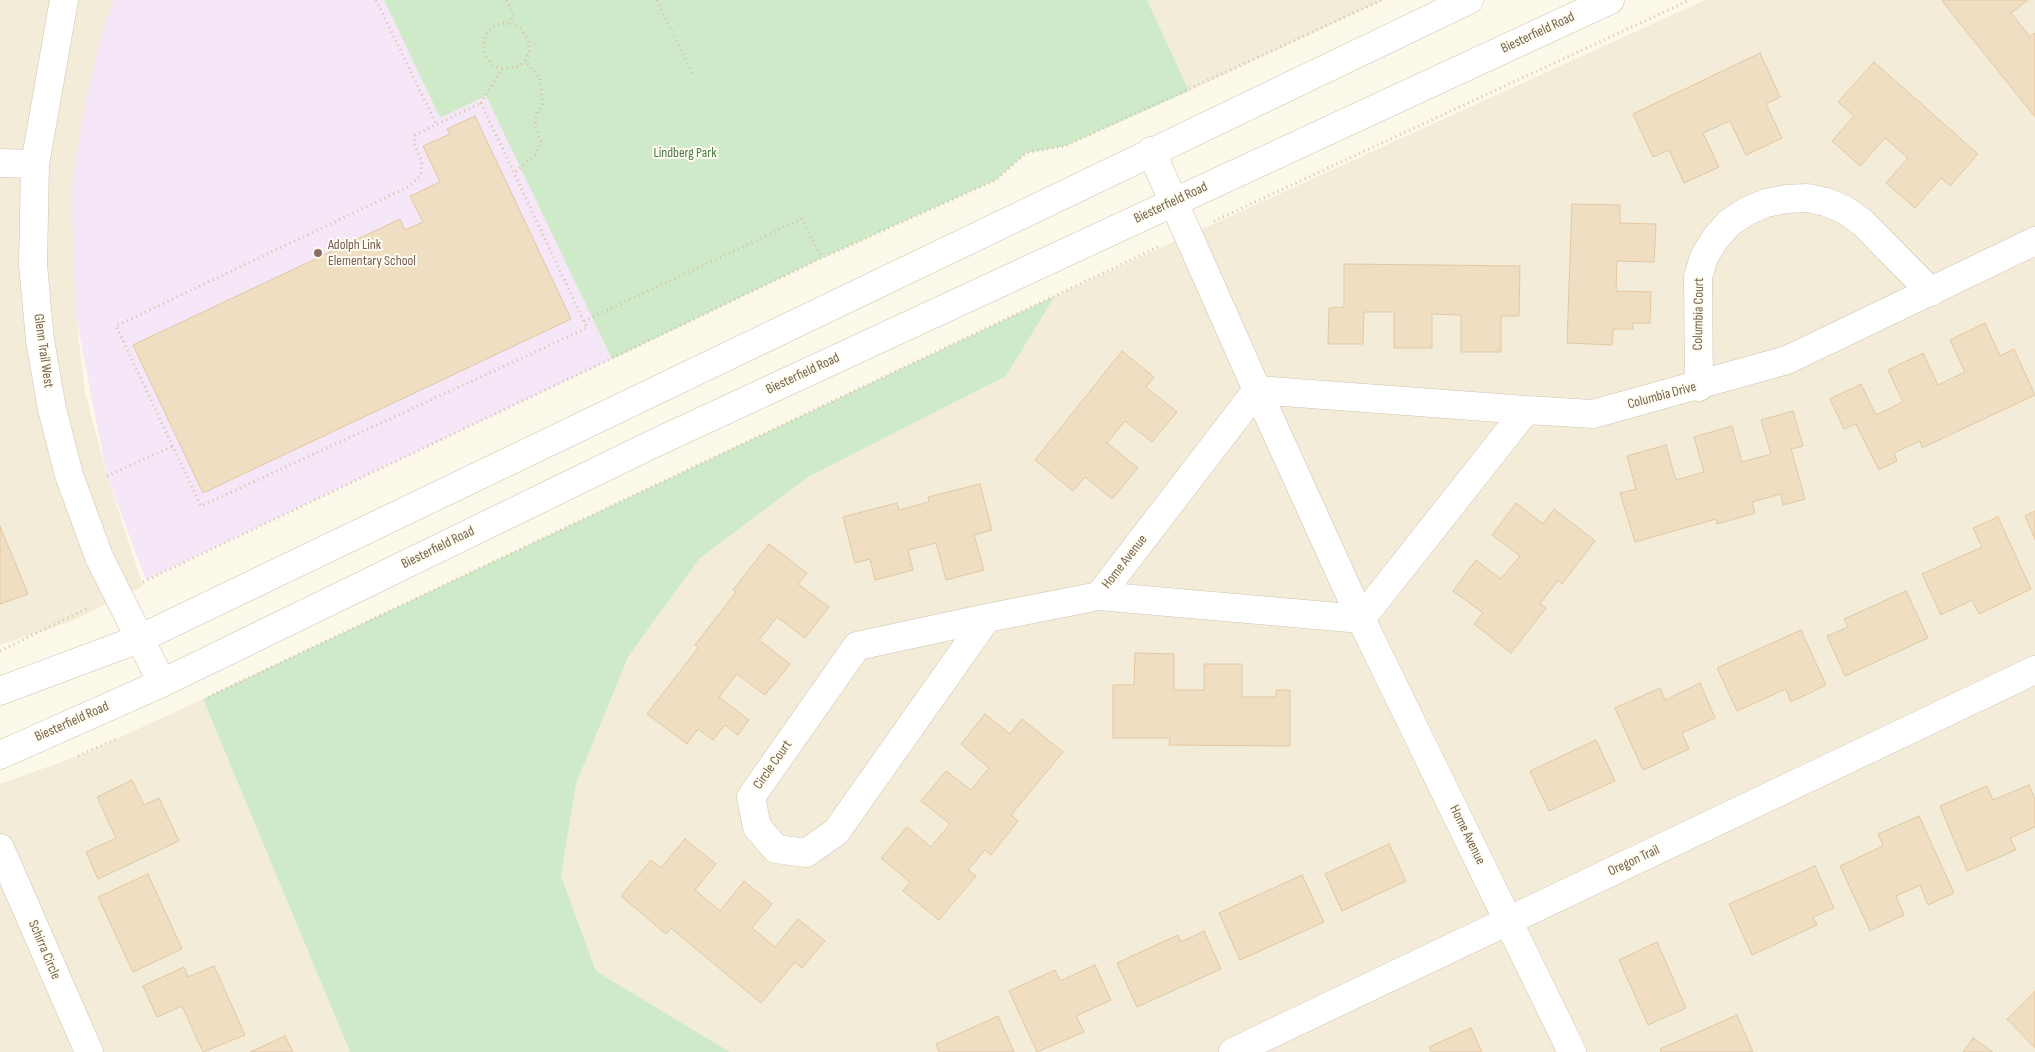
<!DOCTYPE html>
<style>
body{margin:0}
canvas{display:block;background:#fcf8ea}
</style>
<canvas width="2035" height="1052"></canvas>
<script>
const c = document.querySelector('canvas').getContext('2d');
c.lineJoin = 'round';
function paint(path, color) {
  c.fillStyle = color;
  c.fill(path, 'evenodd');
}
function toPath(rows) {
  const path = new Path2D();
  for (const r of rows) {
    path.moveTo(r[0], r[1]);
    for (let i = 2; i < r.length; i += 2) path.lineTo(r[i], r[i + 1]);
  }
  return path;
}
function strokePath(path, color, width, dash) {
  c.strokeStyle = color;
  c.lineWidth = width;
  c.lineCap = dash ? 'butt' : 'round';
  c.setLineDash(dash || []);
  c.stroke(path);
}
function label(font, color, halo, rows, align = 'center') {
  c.font = font + ' "Sofia Sans Condensed",sans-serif';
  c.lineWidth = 4;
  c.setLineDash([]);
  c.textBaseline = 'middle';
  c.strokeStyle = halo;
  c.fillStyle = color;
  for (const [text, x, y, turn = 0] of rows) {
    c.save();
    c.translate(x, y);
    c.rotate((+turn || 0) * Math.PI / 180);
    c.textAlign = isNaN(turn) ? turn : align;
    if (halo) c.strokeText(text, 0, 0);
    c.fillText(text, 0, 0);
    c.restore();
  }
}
paint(toPath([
 [0,0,114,0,104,26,86,99,71,189,76,317,85,392,107,476,143,586,72,621,0,645],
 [1147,0,1383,0,1189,91],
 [1705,0,2035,0,2035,1052,730,1052,596,971,561,876,576,784,628,657,699,559,808,477,1006,376,1055,296],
 [203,699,350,1052,0,1052,0,784,86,753]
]), '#f3ecd8');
paint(toPath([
 [114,0,384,0,440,118,486,96,612,359,146,580,107,476,76,317,71,189,86,99,104,26]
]), '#f5e6f8');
paint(toPath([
 [384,0,1147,0,1189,91,1065,146,1026,153,996,180,822,258,612,359,486,96,440,118],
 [1055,296,1006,376,808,477,699,559,628,657,576,784,561,876,596,971,730,1052,350,1052,203,699]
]), '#cfeac8');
const building = toPath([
 [1944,0,2028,0,2011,13,2030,37,2035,33,2035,117,1942,1,1944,0],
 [1760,53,1780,97,1766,104,1782,138,1746,155,1730,121,1703,133,1719,167,1684,183,1669,150,1653,157,1633,114,1760,53],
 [1874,62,1978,154,1950,186,1941,178,1915,208,1886,183,1908,158,1885,138,1860,166,1832,141,1854,116,1838,102,1874,62],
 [475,116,571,319,203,493,133,345,400,219,405,230,423,222,410,196,440,182,423,146,450,134,447,129,475,116],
 [1572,204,1620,205,1620,223,1656,224,1654,262,1617,261,1616,291,1651,292,1650,323,1633,323,1633,329,1613,329,1612,345,1567,343,1572,204],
 [1344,264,1520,266,1519,316,1501,316,1501,352,1461,352,1461,315,1432,314,1432,348,1394,348,1394,312,1364,312,1363,344,1328,344,1329,308,1344,307,1344,264],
 [1985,323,2000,356,2014,349,2035,395,1922,448,1920,441,1894,453,1897,461,1879,470,1856,424,1844,429,1830,399,1861,384,1876,415,1903,402,1888,370,1923,353,1938,385,1965,372,1950,340,1985,323],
 [1122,351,1154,377,1146,387,1177,412,1152,442,1125,421,1107,443,1138,468,1112,499,1085,477,1073,491,1035,460,1122,351],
 [1793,411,1803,446,1791,449,1805,499,1783,505,1781,494,1752,502,1755,513,1717,524,1716,519,1635,542,1620,493,1636,489,1627,456,1666,445,1676,480,1704,472,1694,437,1732,426,1742,462,1771,454,1761,420,1793,411],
 [980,484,992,530,974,535,984,570,946,580,936,543,908,550,913,570,875,580,870,559,855,563,843,517,897,503,899,510,929,502,928,497,980,484],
 [1516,503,1543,524,1554,509,1595,541,1562,584,1558,580,1540,604,1546,608,1511,653,1474,624,1483,613,1453,591,1476,560,1501,579,1520,556,1492,535,1516,503],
 [2035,511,2035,539,2025,516,2035,511],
 [1998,517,2031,589,1979,614,1972,600,1941,615,1922,574,1982,547,1973,528,1998,517],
 [0,526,28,594,0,604,0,526],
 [769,544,807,573,798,584,829,607,805,638,777,617,759,640,790,664,765,695,737,674,719,697,749,720,738,735,725,725,713,740,698,729,687,744,647,714,698,648,695,645,736,592,733,590,769,544],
 [1906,591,1928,638,1845,676,1827,636,1848,627,1844,619,1906,591],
 [1801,630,1826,685,1791,702,1786,689,1737,711,1717,668,1801,630],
 [1135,653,1174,654,1174,690,1204,690,1204,664,1242,664,1242,697,1276,697,1276,690,1290,690,1290,746,1169,745,1170,738,1113,738,1113,685,1134,685,1135,653],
 [1700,683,1715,718,1682,733,1689,749,1643,770,1615,708,1660,688,1665,700,1700,683],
 [985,714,1010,734,1022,719,1063,752,1011,815,1018,821,991,855,985,850,968,870,976,876,939,920,903,891,910,882,881,858,907,827,931,847,950,824,921,801,946,771,971,790,989,768,961,744,985,714],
 [1596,740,1615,781,1549,811,1530,771,1596,740],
 [132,780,144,805,159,798,179,841,98,879,86,852,116,838,97,797,132,780],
 [2029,785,2035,799,2035,827,2010,838,2016,850,1967,871,1940,806,1987,786,1993,800,2029,785],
 [1919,816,1954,893,1928,905,1920,885,1896,896,1904,915,1870,931,1840,866,1883,846,1878,834,1919,816],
 [685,839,716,864,695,890,720,911,744,881,772,904,752,928,775,947,798,919,825,941,802,968,795,962,761,1003,671,928,666,934,621,896,651,860,661,868,685,839],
 [1389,844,1406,881,1342,911,1325,874,1389,844],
 [1815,866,1834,908,1813,917,1817,925,1752,955,1729,904,1815,866],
 [148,874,182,949,133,972,98,897,148,874],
 [1302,875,1324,922,1240,960,1219,913,1302,875],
 [1204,931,1221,969,1137,1007,1117,963,1178,935,1181,942,1204,931],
 [1657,942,1686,1008,1648,1025,1619,960,1657,942],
 [1095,965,1111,1000,1076,1016,1084,1032,1037,1052,1009,991,1055,970,1060,981,1095,965],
 [214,966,245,1035,203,1052,182,1006,157,1017,143,986,184,967,188,977,214,966],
 [2035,991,2035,1048,2007,1019,2035,991],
 [1737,1015,1753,1052,1661,1052,1660,1049,1737,1015],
 [998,1016,1014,1052,939,1052,936,1044,998,1016],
 [1471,1028,1482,1052,1432,1052,1429,1047,1471,1028],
 [285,1036,293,1052,250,1052,285,1036],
 [1973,1038,1993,1052,1963,1052,1973,1038]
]);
paint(building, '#f0dec2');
strokePath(building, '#e2c8a3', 1);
const minor = toPath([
 [64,0,35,164,33,265,40,340,52,409,69,475,99,557,162,683],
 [1151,151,1257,390,1361,619,1572,1052],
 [0,163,35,164],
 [1699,387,1698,277,1704,257,1715,239,1729,223,1747,211,1766,203,1786,199,1807,198,1826,202,1845,210,1862,222,1931,292],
 [1257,390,1099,596,1361,619],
 [1257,390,1526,410],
 [987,618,836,832,806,853,776,849,757,827,751,797,857,646,987,618,1099,596],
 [1361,619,1526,410,1593,414,1787,360,2035,241],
 [0,691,139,639,1469,0],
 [0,755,162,683,657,442,1610,0],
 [0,848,89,1052],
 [1233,1052,2035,670]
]);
strokePath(minor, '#cec3b0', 29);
strokePath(toPath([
 [376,0,436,124],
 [507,0,513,15,511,23,521,29,527,38,530,50,525,61,540,78,543,103,536,116,535,127,541,141,536,154,514,173],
 [657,0,692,73],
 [502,69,492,65,486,56,483,45,486,34,493,27,502,23,511,23],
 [481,103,587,328,201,506,116,326,408,187,420,176,422,162,414,143,415,135,481,103],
 [481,103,502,69,520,66,525,61],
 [1214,221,1690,0],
 [584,321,802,219,822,258],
 [107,476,173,446],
 [143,582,822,258,996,180,1026,153,1065,146,1382,0],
 [0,651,90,607],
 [208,697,1160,246],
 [78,756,116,739]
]), '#d6c2a5', 3, [1, 4]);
strokePath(minor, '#fff', 28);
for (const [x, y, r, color] of [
 [318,253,5,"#8d6e63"]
]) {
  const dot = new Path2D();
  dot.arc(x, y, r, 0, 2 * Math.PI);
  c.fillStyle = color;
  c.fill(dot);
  strokePath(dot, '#fefcf0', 2);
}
label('14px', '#76644e', '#fefcf0', [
 ["Biesterfield Road",1538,33,-25],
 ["Biesterfield Road",1171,203,-25],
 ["Columbia Court",1699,314,-89],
 ["Glenn Trail West",43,351,82],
 ["Biesterfield Road",803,374,-25],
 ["Columbia Drive",1662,396,-15],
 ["Biesterfield Road",438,548,-26],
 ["Home Avenue",1125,562,-52],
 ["Biesterfield Road",72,722,-24],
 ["Circle Court",773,765,-55],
 ["Home Avenue",1467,835,64],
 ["Oregon Trail",1634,861,-25],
 ["Schirra Circle",44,950,67]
]);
label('14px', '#4b7b46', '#fefcf0', [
 ["Lindberg Park",685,153]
]);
label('14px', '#785e54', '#fefcf0', [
 ["Adolph Link",328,245],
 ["Elementary School",328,261]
], 'left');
</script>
